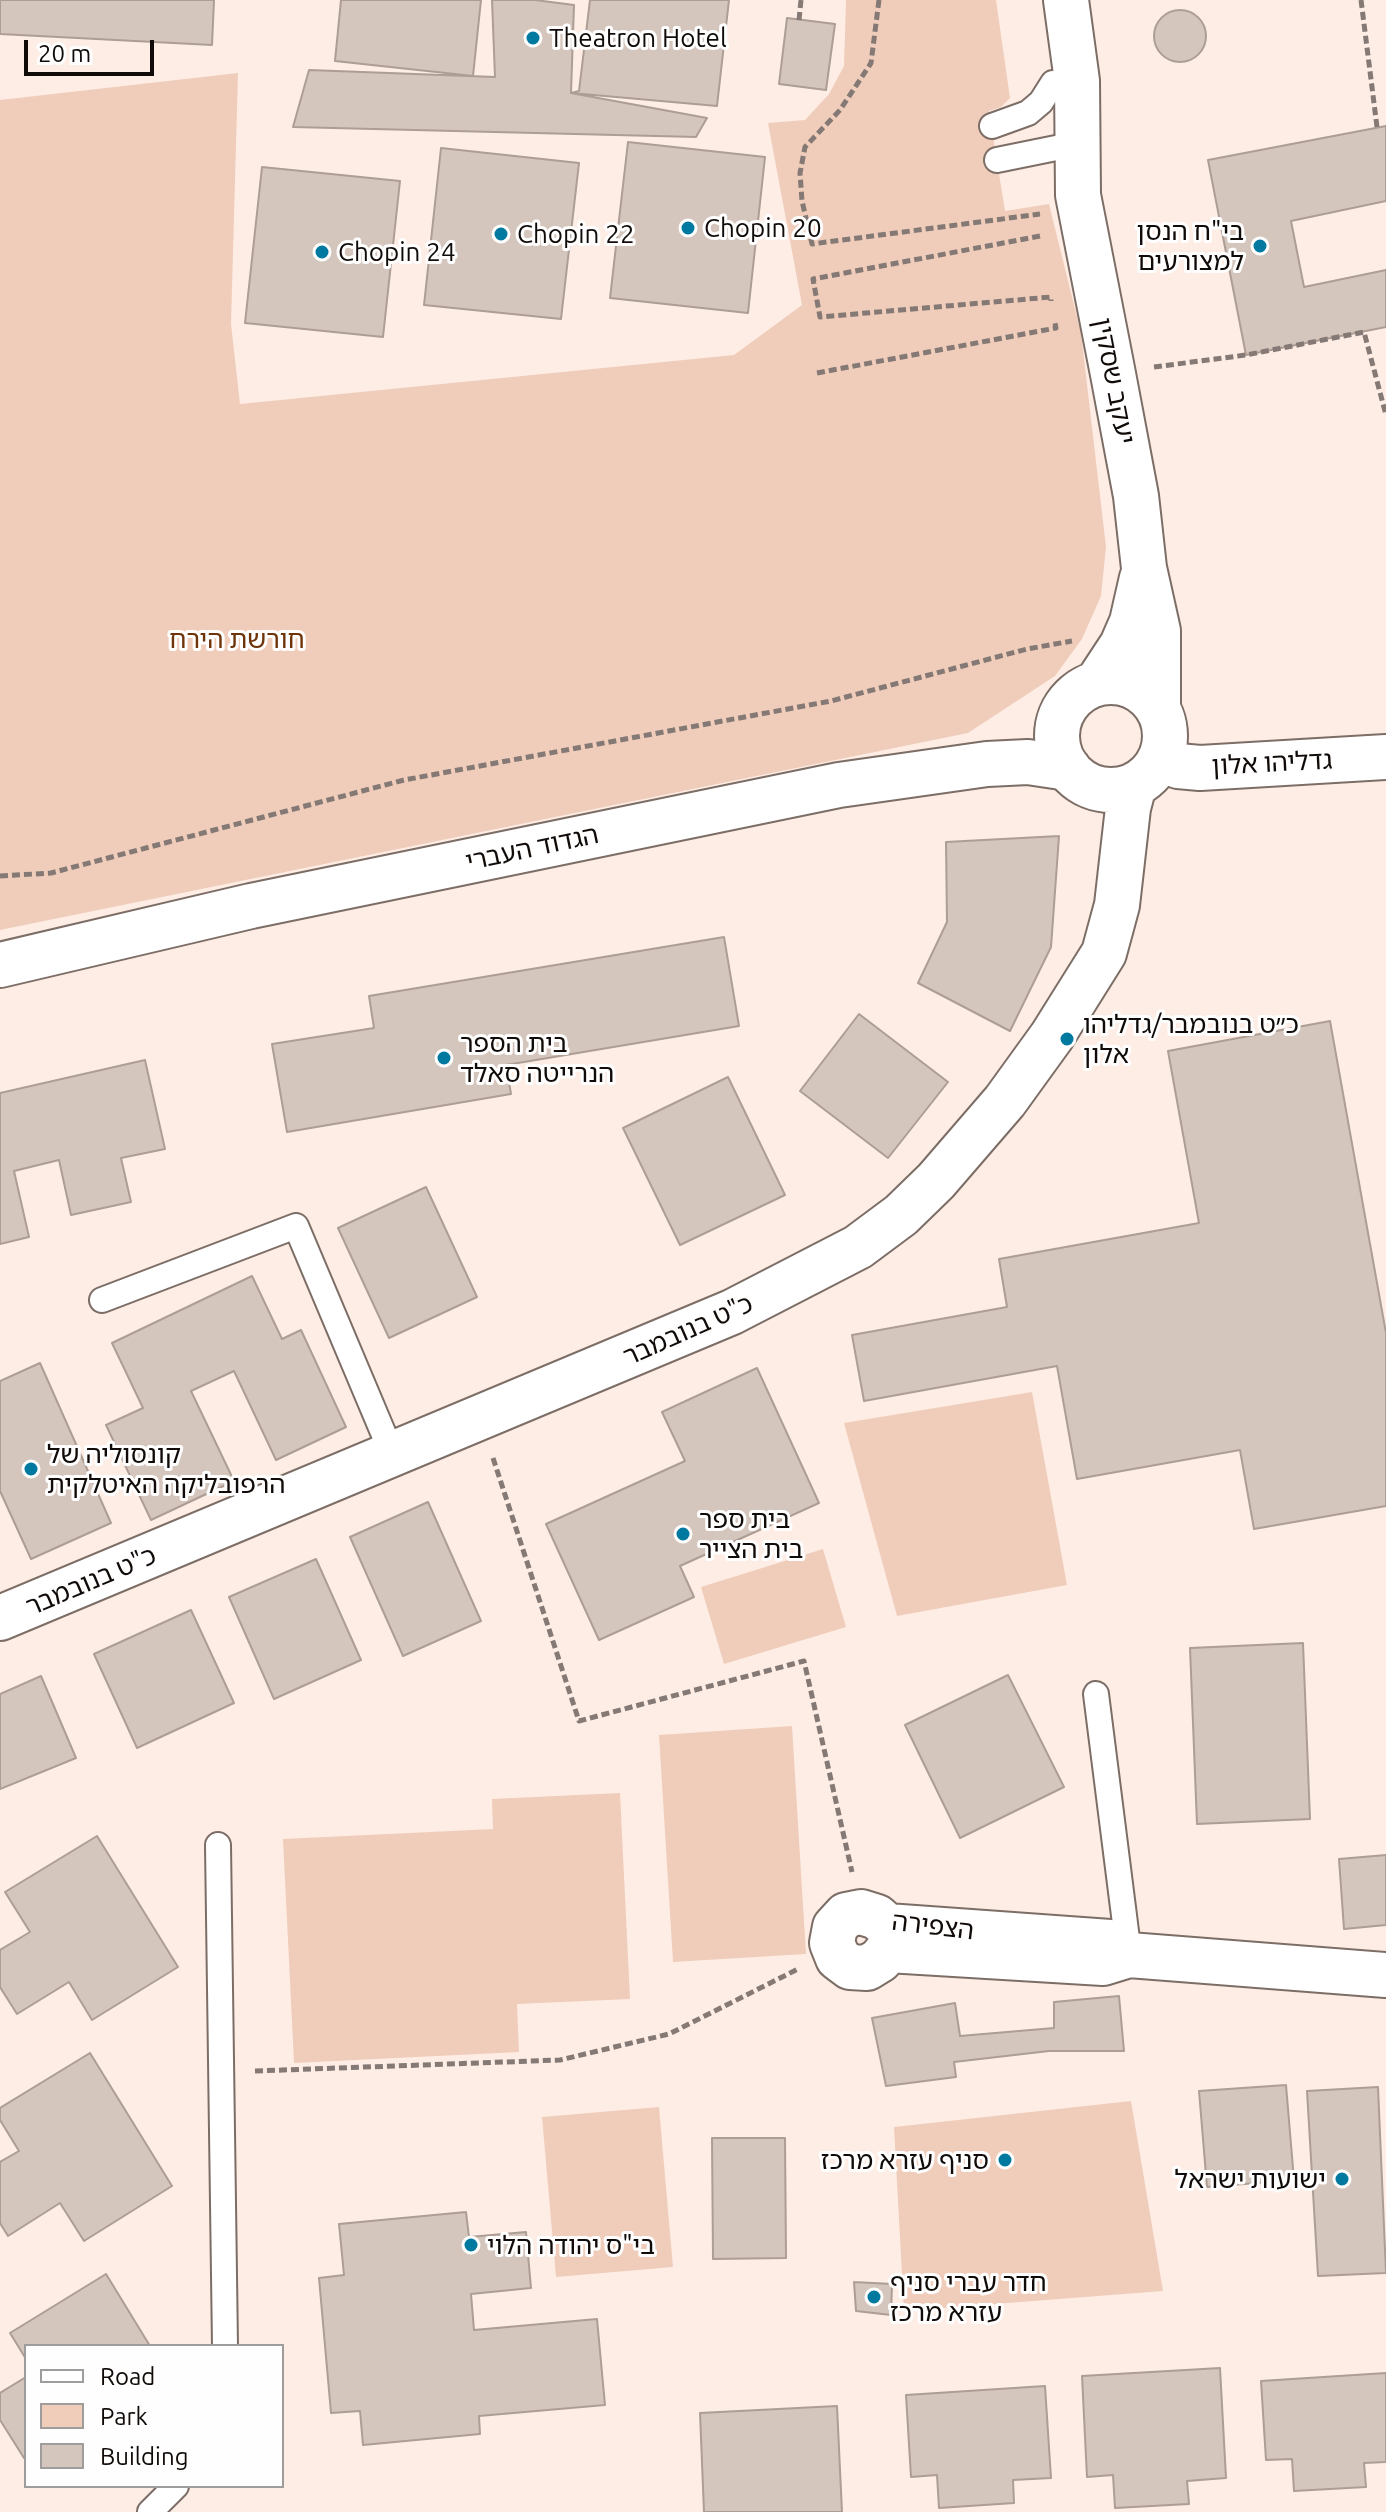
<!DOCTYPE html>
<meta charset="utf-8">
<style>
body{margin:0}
#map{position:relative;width:1386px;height:2512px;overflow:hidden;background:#feede5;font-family:Ubuntu,sans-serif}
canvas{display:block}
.legend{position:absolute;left:24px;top:2344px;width:260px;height:144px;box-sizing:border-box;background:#fefefe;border:2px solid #9f9d9c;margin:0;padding:10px 14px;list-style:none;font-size:24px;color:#100b08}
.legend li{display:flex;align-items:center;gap:16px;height:40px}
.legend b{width:40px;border:2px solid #9f9d9c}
.scale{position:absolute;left:24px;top:40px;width:130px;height:36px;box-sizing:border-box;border:4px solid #100b08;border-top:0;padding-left:10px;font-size:24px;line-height:28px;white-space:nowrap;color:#100b08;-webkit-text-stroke:6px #fefefe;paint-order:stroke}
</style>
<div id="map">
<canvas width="1386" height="2512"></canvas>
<ul class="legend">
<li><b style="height:10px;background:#fff"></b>Road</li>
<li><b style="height:22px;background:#f0cdbb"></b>Park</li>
<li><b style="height:22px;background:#d5c6bd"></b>Building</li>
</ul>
<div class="scale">20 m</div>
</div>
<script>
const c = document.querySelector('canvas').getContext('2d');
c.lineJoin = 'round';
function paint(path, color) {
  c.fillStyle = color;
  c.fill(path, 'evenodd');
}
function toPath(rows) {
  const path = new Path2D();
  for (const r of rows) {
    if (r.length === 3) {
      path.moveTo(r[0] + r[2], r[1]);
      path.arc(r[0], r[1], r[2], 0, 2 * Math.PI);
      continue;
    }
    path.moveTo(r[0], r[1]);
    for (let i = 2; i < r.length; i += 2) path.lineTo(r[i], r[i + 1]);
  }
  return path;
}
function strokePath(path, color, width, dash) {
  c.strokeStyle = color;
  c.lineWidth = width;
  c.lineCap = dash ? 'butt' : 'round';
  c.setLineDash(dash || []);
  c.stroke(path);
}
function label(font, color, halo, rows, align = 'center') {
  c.font = font + ' Ubuntu,"Noto Sans Hebrew",sans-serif';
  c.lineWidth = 6;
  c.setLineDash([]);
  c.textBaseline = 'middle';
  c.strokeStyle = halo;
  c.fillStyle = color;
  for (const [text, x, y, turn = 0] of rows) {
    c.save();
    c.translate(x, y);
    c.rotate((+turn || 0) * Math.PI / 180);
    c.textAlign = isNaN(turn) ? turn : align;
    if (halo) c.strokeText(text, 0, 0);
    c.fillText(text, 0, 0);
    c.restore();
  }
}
paint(toPath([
 [846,0,996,0,1010,98,1001,107,989,111,1005,211,1049,204,1081,333,1106,547,1101,596,1082,639,1055,676,968,733,0,930,0,100,238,73,231,324,240,404,734,355,802,305,768,123,805,120,829,94,844,66],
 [1032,1392,1067,1585,897,1616,844,1423],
 [823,1549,846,1627,724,1664,701,1587],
 [792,1726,806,1954,673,1962,659,1735],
 [620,1793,630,1999,517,2004,519,2052,294,2063,283,1839,493,1829,492,1799],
 [1131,2101,1163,2291,904,2311,894,2127],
 [659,2107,673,2267,556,2277,542,2117]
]), '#f0cdbb');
const building = toPath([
 [0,0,214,0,212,45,0,34,0,0],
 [341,0,481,0,473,76,335,61,341,0],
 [492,0,535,0,574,5,571,93,707,118,696,137,293,127,309,70,495,77,492,0],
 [590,0,729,0,717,106,571,93,579,91,590,0],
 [1180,36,26],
 [787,18,835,24,826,90,779,84,787,18],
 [1386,126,1386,201,1291,221,1304,287,1386,270,1386,327,1246,355,1208,160,1386,126],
 [628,142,765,157,748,313,610,298,628,142],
 [441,148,579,163,561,319,424,305,441,148],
 [262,167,400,181,383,337,245,323,262,167],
 [1059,836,1051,947,1010,1031,918,983,947,922,946,842,1059,836],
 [724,937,739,1026,506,1065,511,1094,287,1132,272,1044,374,1028,369,996,724,937],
 [859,1014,948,1082,888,1158,800,1091,859,1014],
 [1330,1021,1386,1333,1386,1506,1254,1529,1240,1450,1077,1479,1057,1366,864,1401,852,1335,1007,1307,999,1259,1199,1223,1168,1051,1330,1021],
 [145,1060,165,1149,121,1158,131,1202,71,1215,59,1160,14,1171,29,1237,0,1244,0,1093,145,1060],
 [728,1077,785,1195,680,1245,623,1128,728,1077],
 [426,1187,477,1297,389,1338,338,1228,426,1187],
 [252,1276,282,1339,301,1330,346,1427,276,1460,234,1371,191,1391,234,1481,151,1520,106,1425,143,1408,112,1343,252,1276],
 [40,1363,111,1523,31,1559,0,1491,0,1381,40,1363],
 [757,1368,819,1503,680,1566,694,1597,599,1640,546,1524,685,1461,662,1412,757,1368],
 [428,1502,481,1621,403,1656,350,1537,428,1502],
 [316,1559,361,1660,274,1699,229,1597,316,1559],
 [191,1610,234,1703,137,1748,94,1654,191,1610],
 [1303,1643,1310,1819,1197,1824,1190,1648,1303,1643],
 [1008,1675,1064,1787,960,1838,905,1725,1008,1675],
 [41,1676,76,1758,0,1789,0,1694,41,1676],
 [97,1836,178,1967,92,2020,69,1982,17,2014,0,1987,0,1950,30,1932,5,1892,97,1836],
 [1386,1855,1386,1925,1344,1929,1339,1859,1386,1855],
 [1119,1996,1124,2051,1049,2051,954,2062,956,2077,886,2086,872,2018,955,2003,960,2036,1054,2028,1054,2002,1119,1996],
 [90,2053,172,2186,84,2241,60,2203,8,2236,0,2223,0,2162,19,2151,0,2120,0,2108,90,2053],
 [1286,2085,1294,2180,1207,2187,1199,2091,1286,2085],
 [1378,2087,1386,2273,1318,2276,1307,2091,1378,2087],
 [712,2138,785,2138,786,2258,713,2259,712,2138],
 [466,2212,469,2237,526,2232,531,2288,471,2294,474,2330,597,2319,605,2405,479,2416,480,2434,363,2445,360,2411,331,2413,319,2278,344,2275,339,2224,466,2212],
 [106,2274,150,2346,26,2346,26,2359,10,2333,106,2274],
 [854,2282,892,2284,891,2315,856,2311,854,2282],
 [1220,2368,1226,2478,1187,2481,1189,2504,1115,2508,1113,2475,1087,2477,1082,2376,1220,2368],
 [1386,2373,1386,2462,1364,2463,1366,2487,1294,2491,1292,2459,1266,2460,1261,2381,1386,2373],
 [26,2377,26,2457,24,2458,0,2420,0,2393,26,2377],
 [1045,2386,1051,2478,1013,2480,1014,2503,939,2508,937,2475,911,2477,906,2395,1045,2386],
 [837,2406,842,2512,704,2512,700,2413,837,2406]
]);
paint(building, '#d5c6bd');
strokePath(building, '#ac9d95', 2);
const lane = toPath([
 [992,126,1028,113,1041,102,1053,83],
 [997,160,1061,147],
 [102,1300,296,1226,393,1456],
 [1096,1694,1129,1955],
 [218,1845,225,2346],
 [150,2512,176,2486]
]);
const street = toPath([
 [1160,759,1178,766,1200,768,1386,757],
 [0,965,251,906,839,785,987,764,1028,762,1068,768],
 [1129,1955,1110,1942,887,1926,877,1917,861,1912,846,1915,835,1927,832,1943,838,1958,850,1967,867,1968,880,1960,888,1950,1103,1963,1129,1955,1386,1975]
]);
const secondary = toPath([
 [1066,0,1077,81,1078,195,1113,374,1136,496,1144,568,1158,631,1158,708],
 [1111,736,54],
 [1097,683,1122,645,1132,622,1142,578],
 [0,1618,732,1312,858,1247,901,1215,936,1181,1005,1101,1052,1036,1104,953,1117,905,1128,808,1134,785]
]);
strokePath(lane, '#7c6e66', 28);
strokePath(street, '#7c6e66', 48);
strokePath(secondary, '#7c6e66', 48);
strokePath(toPath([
 [879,0,871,63,840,110,805,147,800,173,802,201,812,244,1040,214],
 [1361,0,1377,127],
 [799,20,801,0],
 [1040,236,813,279,820,317,1051,297,1051,301],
 [1154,367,1246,355,1364,332,1386,415],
 [817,373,1056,328,1055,323],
 [0,876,51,873,404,780,831,701,1027,649,1072,641],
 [493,1458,579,1721,804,1661,852,1872],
 [255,2071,560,2060,669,2034,798,1969]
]), '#847974', 5, [8, 4]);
strokePath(lane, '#fff', 24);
strokePath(street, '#fff', 44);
strokePath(secondary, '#fff', 44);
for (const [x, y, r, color] of [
 [533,38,8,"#0079a1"],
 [688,228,8,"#0079a1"],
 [501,234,8,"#0079a1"],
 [1260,246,8,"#0079a1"],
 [322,252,8,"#0079a1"],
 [1067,1039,8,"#0079a1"],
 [444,1058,8,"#0079a1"],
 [31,1469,8,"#0079a1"],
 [683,1534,8,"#0079a1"],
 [1005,2160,8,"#0079a1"],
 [1342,2179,8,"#0079a1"],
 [471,2245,8,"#0079a1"],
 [874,2297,8,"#0079a1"]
]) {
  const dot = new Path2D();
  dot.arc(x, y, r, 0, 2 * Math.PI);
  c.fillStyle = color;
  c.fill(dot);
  strokePath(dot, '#fefefe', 3);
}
label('26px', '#100b08', '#fefefe', [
 ["Theatron Hotel",549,38],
 ["Chopin 20",704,228],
 ["בי\"ח הנסן",1244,231,"right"],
 ["למצורעים",1244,261,"right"],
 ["Chopin 22",517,234],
 ["Chopin 24",338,252],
 ["כ״ט בנובמבר/גדליהו",1083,1024],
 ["אלון",1083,1054],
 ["בית הספר",460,1043],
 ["הנרייטה סאלד",460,1073],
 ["קונסוליה של",47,1454],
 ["הרפובליקה האיטלקית",47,1484],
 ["בית ספר",699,1519],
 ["בית הצייר",699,1549],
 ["סניף עזרא מרכז",989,2160,"right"],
 ["ישועות ישראל",1326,2179,"right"],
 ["בי\"ס יהודה הלוי",487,2245],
 ["חדר עברי סניף",890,2282],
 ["עזרא מרכז",890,2312]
], 'left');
label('26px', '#100b08', '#fefefe', [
 ["יעקב שסקין",1114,381,79],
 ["גדליהו אלון",1272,763,-3],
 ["הגדוד העברי",532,848,-12],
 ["כ\"ט בנובמבר",688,1330,-24],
 ["כ\"ט בנובמבר",91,1581,-23],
 ["הצפירה",933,1926,7]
]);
label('26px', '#6e3309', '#fefefe', [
 ["חורשת הירח",237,639]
]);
</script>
